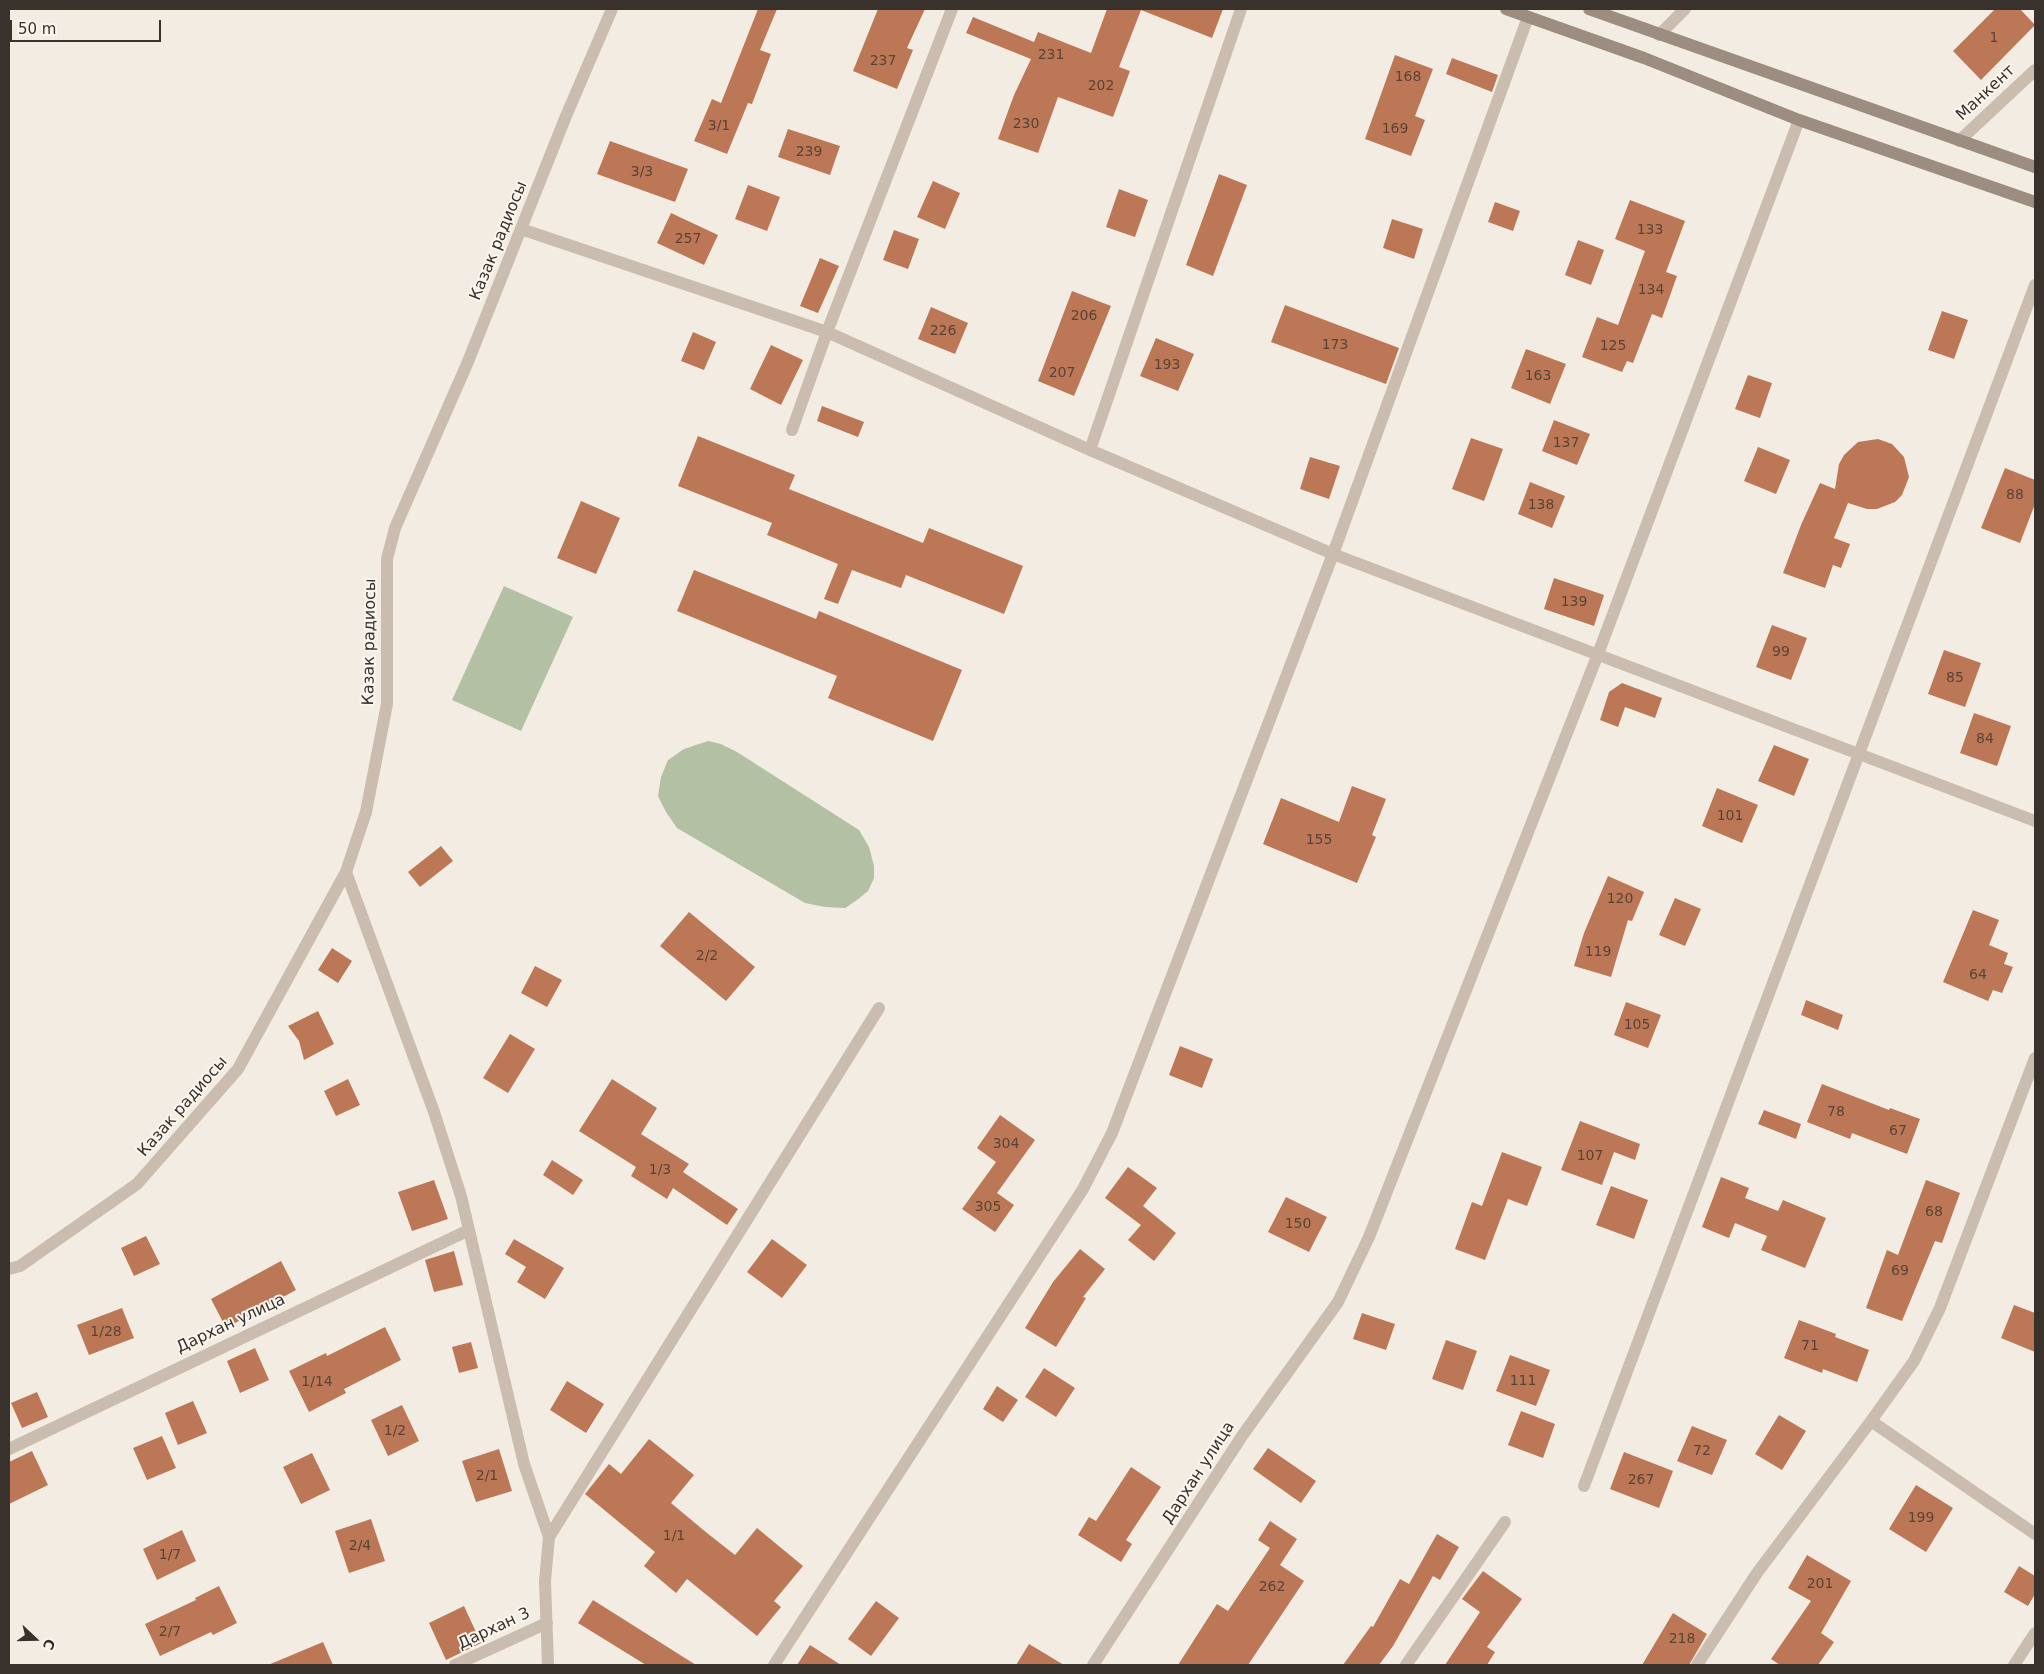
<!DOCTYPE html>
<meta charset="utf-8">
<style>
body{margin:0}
#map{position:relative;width:2044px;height:1674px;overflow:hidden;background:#f2ece2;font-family:"DejaVu Sans",sans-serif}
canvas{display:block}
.frame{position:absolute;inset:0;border:10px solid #39312c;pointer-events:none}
.north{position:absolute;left:10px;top:1614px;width:50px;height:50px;-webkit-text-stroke:4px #faf6ef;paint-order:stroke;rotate:111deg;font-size:14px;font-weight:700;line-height:20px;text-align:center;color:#39312c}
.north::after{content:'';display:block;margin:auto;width:18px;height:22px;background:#39312c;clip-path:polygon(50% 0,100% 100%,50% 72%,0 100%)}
.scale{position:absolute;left:10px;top:20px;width:151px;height:22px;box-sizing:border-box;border:2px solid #39312c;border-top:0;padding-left:6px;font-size:15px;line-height:18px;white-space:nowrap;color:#39312c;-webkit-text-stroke:4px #faf6ef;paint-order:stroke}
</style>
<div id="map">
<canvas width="2044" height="1674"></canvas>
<div class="frame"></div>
<div class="north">С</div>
<div class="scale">50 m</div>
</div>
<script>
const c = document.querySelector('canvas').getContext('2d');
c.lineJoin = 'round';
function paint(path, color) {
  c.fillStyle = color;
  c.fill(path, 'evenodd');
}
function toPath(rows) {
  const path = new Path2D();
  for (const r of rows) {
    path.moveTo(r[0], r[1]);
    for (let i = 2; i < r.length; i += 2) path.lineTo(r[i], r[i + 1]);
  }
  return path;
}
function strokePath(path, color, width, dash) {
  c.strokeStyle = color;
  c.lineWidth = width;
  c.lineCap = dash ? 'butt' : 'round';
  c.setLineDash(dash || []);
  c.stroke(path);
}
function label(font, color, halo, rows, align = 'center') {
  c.font = font + ' "DejaVu Sans",sans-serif';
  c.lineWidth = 4;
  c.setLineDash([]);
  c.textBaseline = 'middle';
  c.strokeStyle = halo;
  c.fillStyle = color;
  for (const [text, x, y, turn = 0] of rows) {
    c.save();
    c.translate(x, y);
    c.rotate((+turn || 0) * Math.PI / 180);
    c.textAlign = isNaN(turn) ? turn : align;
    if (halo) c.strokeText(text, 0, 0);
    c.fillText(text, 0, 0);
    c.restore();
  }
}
paint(toPath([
 [504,586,573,617,521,731,452,700],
 [708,741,721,744,737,752,859,830,869,847,874,866,874,878,868,891,857,900,845,908,825,907,805,903,677,828,666,812,658,796,661,777,668,760,684,749]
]), '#b4c0a3');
paint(toPath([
 [758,9,777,9,760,50,771,54,752,104,748,103,727,154,694,141,712,99,721,103],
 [878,9,925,9,907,48,913,50,897,89,853,71],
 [1107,9,1223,9,1212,38,1141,10,1119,67,1130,71,1113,117,1058,97,1038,153,998,139,1014,95,1031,59,966,33,973,17,1034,42,1038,32,1091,53],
 [1995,9,2020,9,2035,25,1981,80,1953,51],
 [1395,55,1433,69,1415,116,1425,120,1411,156,1365,139],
 [1452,58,1498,75,1492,92,1446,74],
 [788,129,840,146,830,175,778,157],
 [610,141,688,169,675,202,597,174],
 [1219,174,1247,185,1213,276,1186,265],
 [933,181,960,193,945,229,917,217],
 [748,185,780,197,767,231,735,219],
 [1119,189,1148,200,1135,237,1106,227],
 [1630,200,1685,221,1666,272,1677,276,1662,318,1652,314,1633,363,1627,361,1622,372,1582,357,1597,317,1618,325,1645,251,1615,239],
 [1495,202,1520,211,1513,231,1488,222],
 [671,213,718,235,704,265,657,243],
 [1392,219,1423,229,1414,259,1383,248],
 [894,230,919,239,908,269,883,260],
 [1578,240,1604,250,1591,285,1565,275],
 [820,258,839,266,818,313,800,306],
 [1072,291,1111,306,1074,396,1038,381],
 [1285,305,1399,348,1386,384,1271,342],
 [931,307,968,323,955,354,918,339],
 [1942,311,1968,320,1954,359,1928,350],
 [693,332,716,342,704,370,681,361],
 [1156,338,1194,354,1178,391,1140,376],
 [771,345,803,360,781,405,750,389],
 [1526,349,1566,364,1550,404,1511,388],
 [1748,375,1772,383,1760,418,1735,409],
 [822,406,864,422,858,437,817,421],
 [1554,420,1590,434,1577,465,1542,451],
 [698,436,795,475,789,489,923,543,929,528,1023,566,1004,614,906,575,901,588,852,570,838,604,824,599,838,564,767,535,772,523,678,486],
 [1471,438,1503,449,1484,501,1452,489],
 [1878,439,1892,444,1904,457,1909,477,1902,495,1895,502,1877,509,1867,509,1848,503,1834,538,1850,544,1841,568,1833,565,1825,588,1783,573,1801,525,1820,483,1835,489,1839,464,1844,455,1858,442],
 [1758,447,1790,460,1776,494,1744,481],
 [1310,457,1340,466,1329,499,1300,489],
 [2005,468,2035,480,2035,504,2020,543,1981,528],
 [1530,482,1565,496,1552,528,1518,514],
 [581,501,620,518,596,574,557,558],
 [694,570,816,619,819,611,962,670,933,741,828,698,837,676,677,611],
 [1554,578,1604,595,1594,626,1544,609],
 [1772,625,1807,638,1791,680,1756,667],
 [1944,650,1981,663,1965,707,1928,694],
 [1622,683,1662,698,1655,718,1625,707,1618,727,1600,720,1609,692],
 [1974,713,2011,726,1997,766,1960,753],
 [1774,745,1809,759,1794,796,1758,781],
 [1352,786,1386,799,1372,835,1376,837,1357,883,1263,844,1281,798,1339,822],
 [1717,788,1758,805,1742,843,1702,826],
 [441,846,453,861,420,887,408,872],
 [1608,876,1644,892,1632,921,1628,920,1611,977,1574,966,1584,933],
 [1675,898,1701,909,1685,946,1659,935],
 [1973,910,1999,920,1989,945,2008,953,2004,964,2013,967,2002,993,1993,990,1988,1001,1943,982],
 [689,912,755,967,726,1001,660,946],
 [332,948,352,961,338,983,318,970],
 [535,966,562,980,547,1007,521,993],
 [1806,1000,1843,1015,1838,1030,1801,1015],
 [1626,1002,1661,1015,1648,1048,1614,1035],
 [318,1011,334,1044,304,1060,299,1041,288,1026],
 [510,1034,535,1049,508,1093,483,1078],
 [1180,1046,1213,1059,1202,1088,1169,1075],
 [348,1079,360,1105,336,1116,324,1091],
 [612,1079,657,1108,641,1134,689,1164,683,1172,738,1209,727,1225,673,1188,667,1199,631,1176,636,1167,579,1131],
 [1822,1084,1889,1110,1890,1108,1920,1119,1907,1154,1852,1133,1850,1139,1807,1122],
 [1764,1110,1801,1124,1796,1139,1758,1124],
 [1000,1115,1035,1140,997,1193,1014,1205,995,1232,962,1209,996,1162,977,1148],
 [1580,1121,1640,1144,1635,1160,1614,1152,1602,1185,1561,1170],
 [1502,1152,1542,1167,1527,1206,1508,1199,1485,1260,1455,1249,1472,1202,1482,1206],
 [552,1160,583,1180,573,1195,543,1175],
 [1128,1167,1157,1188,1143,1206,1176,1233,1154,1261,1128,1240,1141,1225,1105,1198],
 [1721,1177,1749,1188,1745,1198,1778,1211,1783,1200,1826,1218,1805,1268,1761,1250,1767,1236,1735,1223,1729,1238,1702,1227],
 [434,1180,448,1219,412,1231,398,1192],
 [1926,1180,1960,1193,1942,1243,1935,1241,1902,1321,1866,1308,1887,1250,1898,1255],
 [1611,1186,1648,1200,1634,1239,1596,1225],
 [1286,1197,1327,1217,1309,1252,1268,1232],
 [146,1236,160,1264,134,1276,121,1248],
 [514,1239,564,1268,545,1299,517,1282,526,1267,505,1254],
 [772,1239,807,1265,782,1298,747,1272],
 [1080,1249,1105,1269,1083,1297,1086,1298,1056,1347,1025,1328,1053,1282],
 [454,1251,463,1285,434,1292,425,1260],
 [281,1261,296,1290,226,1328,211,1299],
 [2014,1305,2035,1313,2035,1352,2001,1338],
 [122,1308,134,1338,89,1355,77,1325],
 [1362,1313,1395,1324,1386,1350,1353,1339],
 [1799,1320,1836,1334,1835,1337,1869,1350,1857,1382,1823,1369,1822,1373,1784,1358],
 [385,1327,401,1360,344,1389,346,1393,309,1412,289,1371,326,1353,327,1356],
 [1446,1340,1477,1351,1463,1390,1432,1379],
 [471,1342,478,1368,459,1373,452,1347],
 [255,1348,269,1380,240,1393,227,1361],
 [1510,1355,1550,1370,1536,1406,1496,1391],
 [1044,1368,1075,1388,1056,1417,1025,1397],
 [567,1381,604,1404,586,1433,550,1410],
 [997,1386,1018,1400,1003,1422,983,1409],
 [37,1392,48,1417,22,1428,11,1403],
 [193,1401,207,1433,178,1445,165,1413],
 [402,1405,419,1441,388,1456,371,1420],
 [1521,1411,1555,1424,1543,1458,1508,1445],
 [1779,1415,1806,1431,1782,1470,1755,1454],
 [1692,1426,1727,1440,1712,1475,1677,1461],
 [162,1436,176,1468,147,1480,133,1448],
 [649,1439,694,1475,671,1503,707,1533,735,1555,757,1528,803,1566,774,1601,781,1607,757,1636,687,1579,676,1593,644,1566,655,1552,585,1494,609,1464,621,1474],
 [1268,1448,1316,1481,1301,1503,1253,1469],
 [499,1449,512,1491,476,1502,462,1461],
 [32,1451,48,1485,9,1504,9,1462],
 [1624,1452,1673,1471,1659,1508,1610,1489],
 [312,1453,330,1490,301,1504,283,1467],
 [1131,1467,1161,1487,1126,1540,1132,1544,1121,1562,1078,1535,1089,1517,1096,1521],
 [1916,1485,1953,1508,1926,1552,1889,1529],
 [371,1519,385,1561,349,1573,335,1531],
 [1270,1521,1297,1539,1280,1565,1304,1581,1248,1665,1178,1665,1217,1604,1228,1611,1270,1548,1258,1540],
 [182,1530,196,1561,157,1580,143,1549],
 [1437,1534,1459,1547,1440,1580,1433,1576,1393,1646,1379,1665,1343,1665,1371,1626,1373,1627,1400,1579,1409,1584],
 [1807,1555,1851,1581,1821,1633,1834,1642,1818,1665,1780,1665,1771,1659,1811,1601,1788,1588],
 [2019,1566,2035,1576,2035,1594,2028,1606,2004,1592],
 [1483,1571,1522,1599,1487,1647,1495,1652,1487,1665,1445,1665,1480,1612,1462,1599],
 [219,1586,237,1623,213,1635,211,1632,160,1656,145,1624,196,1600,195,1598],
 [593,1600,696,1665,646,1665,578,1623],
 [876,1601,899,1618,871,1656,848,1639],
 [464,1606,481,1643,446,1660,429,1623],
 [1673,1613,1707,1634,1689,1665,1642,1665],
 [323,1642,333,1665,268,1665],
 [1029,1644,1064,1665,1016,1665],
 [810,1645,841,1665,797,1665]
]), '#bc7856');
strokePath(toPath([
 [1659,35,1685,9],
 [1959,141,2035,70],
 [521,229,827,332,1090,450,1333,554,2035,821],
 [792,430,827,332,952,9],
 [1090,450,1241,9],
 [346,872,434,1112,461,1196,524,1464,549,1537,545,1581,548,1665],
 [9,1269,20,1266,137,1184,238,1069,346,872,366,812,387,704,387,559,395,528,467,364,566,116,612,9],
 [1871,1421,2035,1534],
 [9,1449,469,1230],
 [1584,1486,2035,285],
 [549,1537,879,1008],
 [455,1665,547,1623],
 [774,1665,1083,1189,1112,1133,1333,554,1528,17],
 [1093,1665,1242,1436,1338,1302,1369,1237,1598,654,1799,120],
 [1406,1665,1505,1522],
 [1697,1665,1757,1573,1871,1421,1914,1361,1940,1308,2035,1058],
 [2014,1665,2035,1633]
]), '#cabdaf', 12);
strokePath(toPath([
 [1506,9,1644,58,1799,120,2035,202],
 [1589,9,2035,167]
]), '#9d8d80', 12);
label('14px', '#5a4336', null, [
 ["1",1994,38],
 ["231",1051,55],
 ["237",883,61],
 ["168",1408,77],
 ["202",1101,86],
 ["230",1026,124],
 ["3/1",719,126],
 ["169",1395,129],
 ["239",809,152],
 ["3/3",642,172],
 ["133",1650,230],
 ["257",688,239],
 ["134",1651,290],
 ["206",1084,316],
 ["226",943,331],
 ["173",1335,345],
 ["125",1613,346],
 ["193",1167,365],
 ["207",1062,373],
 ["163",1538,376],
 ["137",1566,443],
 ["88",2015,495],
 ["138",1541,505],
 ["139",1574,602],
 ["99",1781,652],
 ["85",1955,678],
 ["84",1985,739],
 ["101",1730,816],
 ["155",1319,840],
 ["120",1620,899],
 ["119",1598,952],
 ["2/2",707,956],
 ["64",1978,975],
 ["105",1637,1025],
 ["78",1836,1112],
 ["67",1898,1131],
 ["304",1006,1144],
 ["107",1590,1156],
 ["1/3",660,1170],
 ["305",988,1207],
 ["68",1934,1212],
 ["150",1298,1224],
 ["69",1900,1271],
 ["1/28",106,1332],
 ["71",1810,1346],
 ["111",1523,1381],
 ["1/14",317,1382],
 ["1/2",395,1431],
 ["72",1702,1451],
 ["2/1",487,1476],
 ["267",1641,1480],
 ["199",1921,1518],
 ["1/1",674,1536],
 ["2/4",360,1546],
 ["1/7",170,1555],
 ["201",1820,1584],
 ["262",1272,1587],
 ["2/7",170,1632],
 ["218",1682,1639]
]);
label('16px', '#39312c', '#faf6ef', [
 ["Манкент",1986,93,-43],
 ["Казак радиосы",499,241,-68],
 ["Казак радиосы",370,642,-89],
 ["Казак радиосы",183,1107,-49],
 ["Дархан улица",231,1324,-25],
 ["Дархан улица",1199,1473,-57],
 ["Дархан 3",494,1629,-25]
]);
</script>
